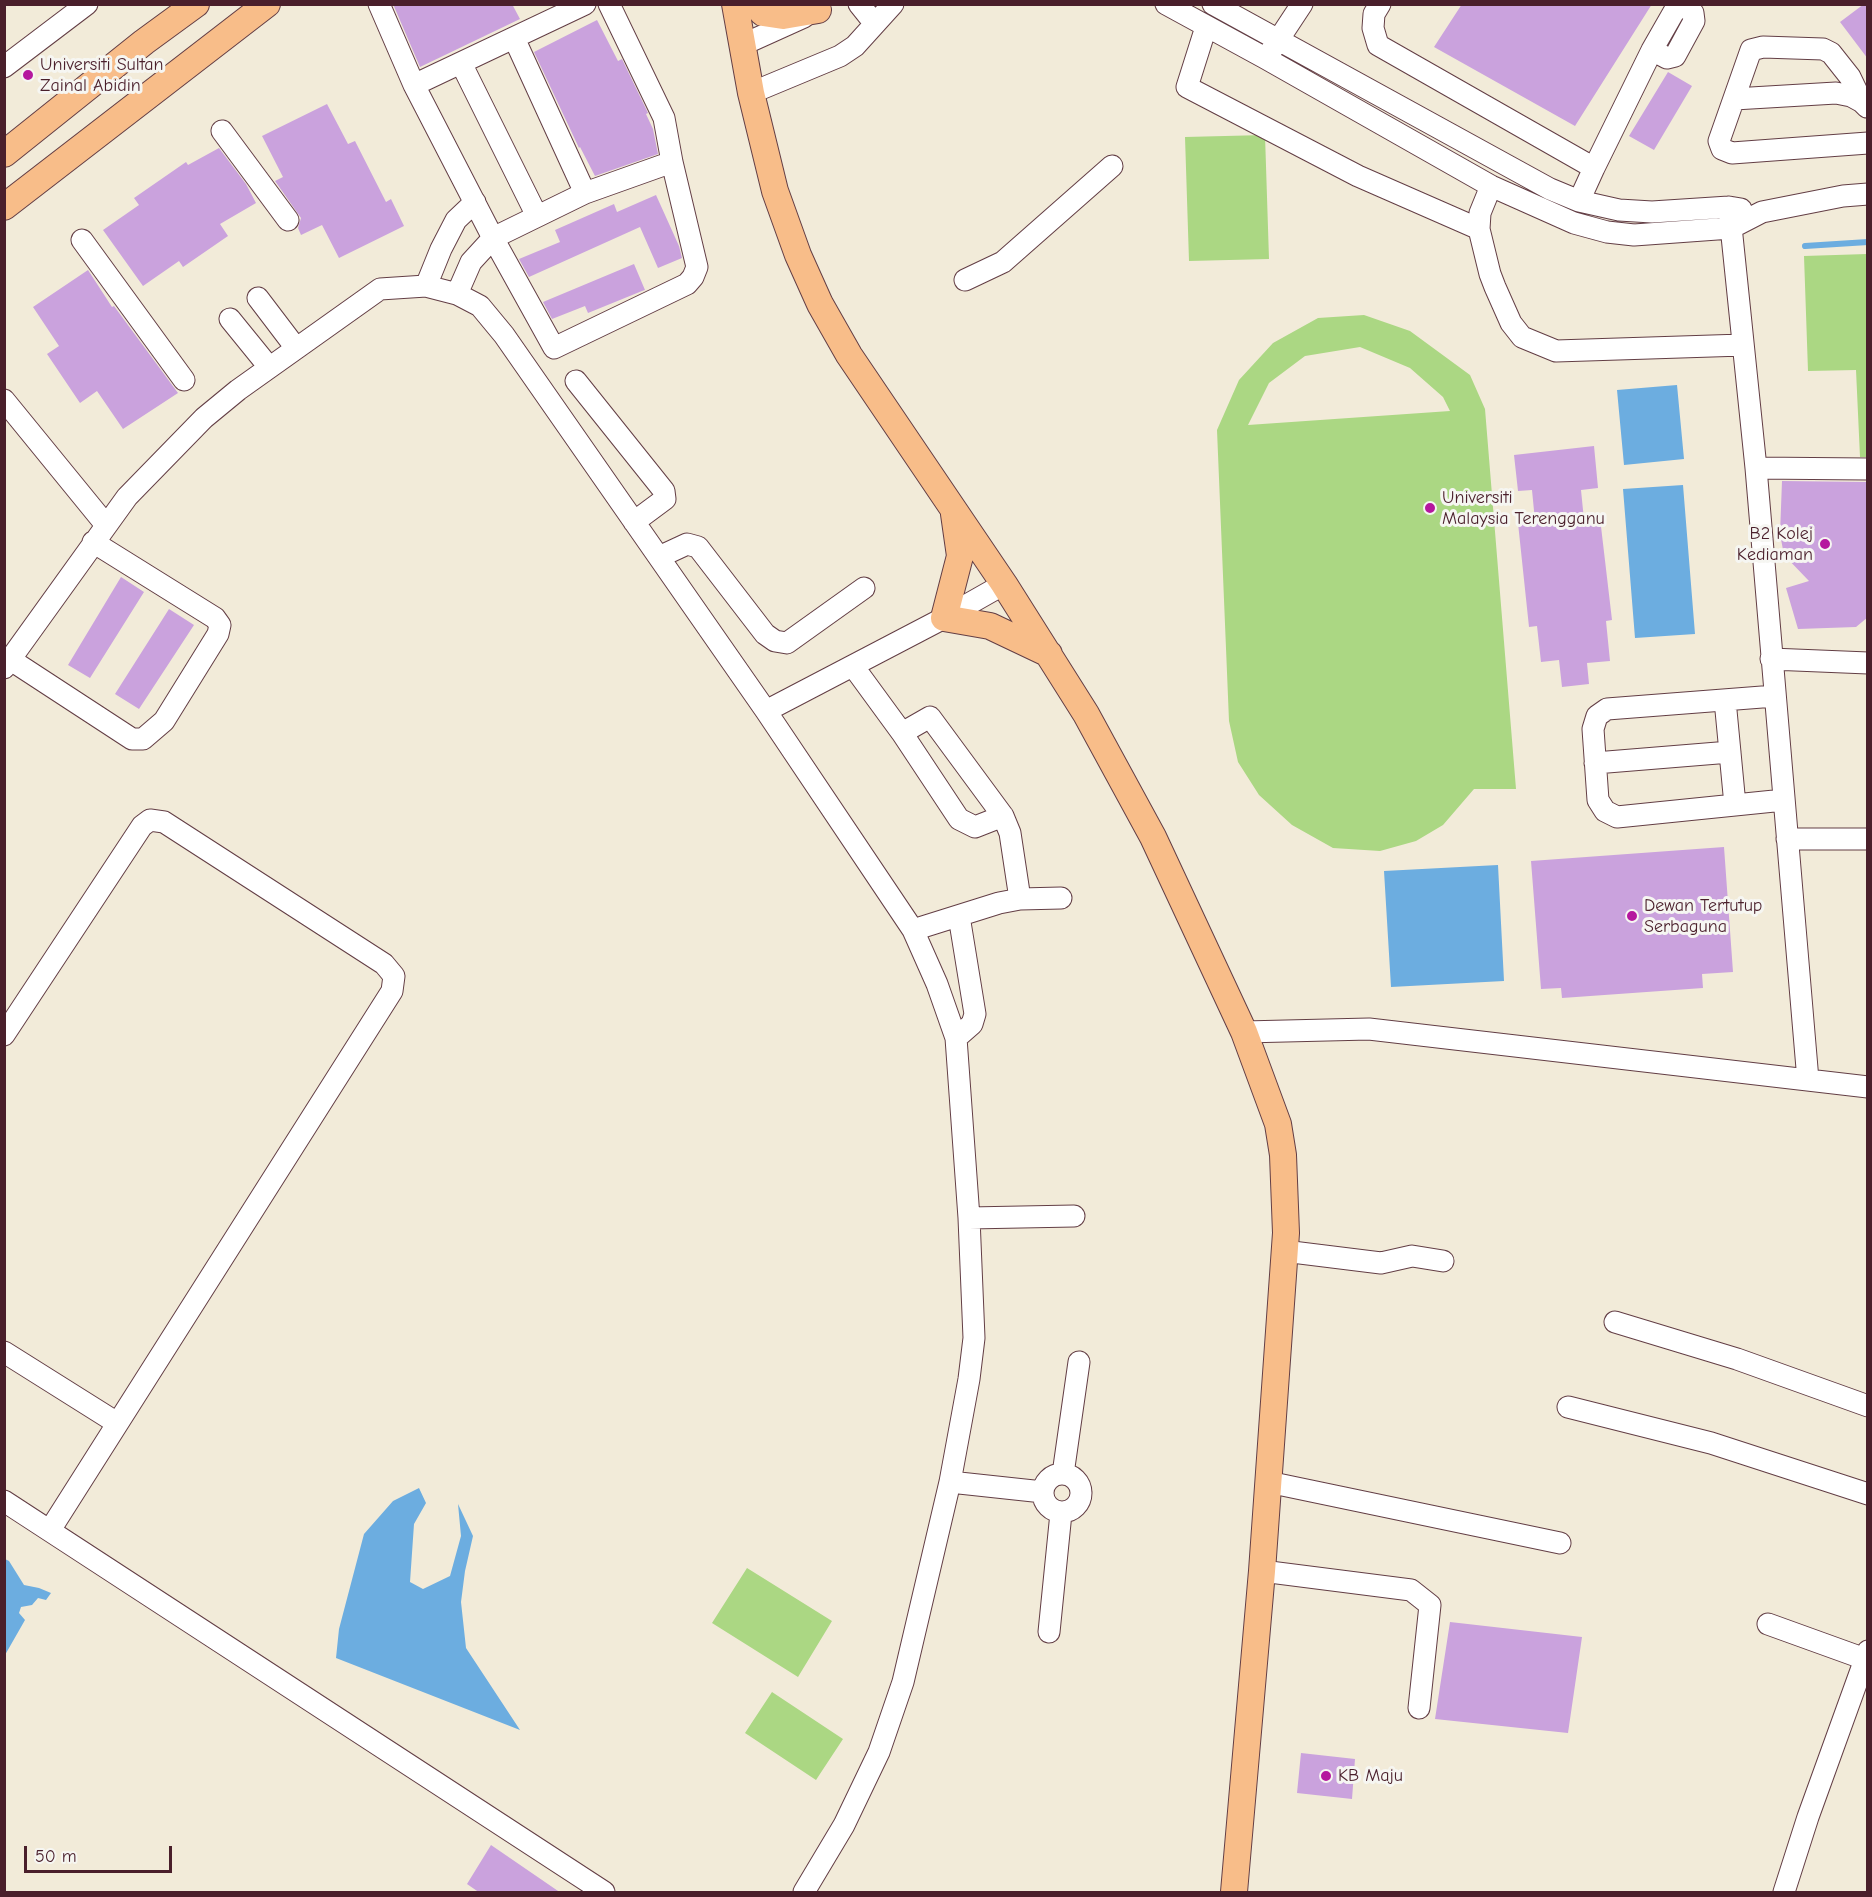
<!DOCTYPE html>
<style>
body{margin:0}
#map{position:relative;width:1872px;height:1897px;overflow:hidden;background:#f2ebd9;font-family:"Comic Neue",sans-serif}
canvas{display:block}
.frame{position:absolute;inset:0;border:6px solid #4a1f2b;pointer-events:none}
.scale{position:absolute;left:24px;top:1846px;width:148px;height:27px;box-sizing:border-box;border:3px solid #4a1f2b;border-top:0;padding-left:8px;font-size:18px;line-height:21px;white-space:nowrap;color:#4a1f2b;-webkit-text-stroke:4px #f6f6f2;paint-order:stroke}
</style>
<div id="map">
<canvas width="1872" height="1897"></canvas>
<div class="frame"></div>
<div class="scale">50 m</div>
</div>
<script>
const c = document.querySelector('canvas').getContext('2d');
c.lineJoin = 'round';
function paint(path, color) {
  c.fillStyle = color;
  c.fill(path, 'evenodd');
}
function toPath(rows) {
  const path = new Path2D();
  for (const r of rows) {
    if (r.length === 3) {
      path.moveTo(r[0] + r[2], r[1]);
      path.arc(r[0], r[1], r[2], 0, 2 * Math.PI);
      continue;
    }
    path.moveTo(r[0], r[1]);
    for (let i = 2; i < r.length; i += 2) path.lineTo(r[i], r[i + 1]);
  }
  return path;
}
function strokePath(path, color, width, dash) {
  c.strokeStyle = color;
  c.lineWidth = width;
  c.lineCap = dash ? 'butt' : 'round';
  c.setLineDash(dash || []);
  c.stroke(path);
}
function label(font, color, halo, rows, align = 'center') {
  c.font = font + ' "Comic Neue",sans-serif';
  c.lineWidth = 6;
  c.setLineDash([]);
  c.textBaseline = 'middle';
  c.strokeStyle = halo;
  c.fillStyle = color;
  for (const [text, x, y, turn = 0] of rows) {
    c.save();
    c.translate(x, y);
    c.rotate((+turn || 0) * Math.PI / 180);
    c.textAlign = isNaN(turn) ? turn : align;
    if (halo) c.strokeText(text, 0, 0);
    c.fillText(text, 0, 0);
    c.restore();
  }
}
paint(toPath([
 [1265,135,1269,259,1189,261,1185,137],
 [1867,254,1868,457,1860,457,1856,370,1808,371,1804,256],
 [1364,315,1410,331,1470,375,1485,409,1516,789,1474,789,1443,825,1416,841,1380,851,1333,848,1292,825,1259,795,1238,762,1229,721,1217,430,1239,380,1273,343,1318,318],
 [1360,347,1410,368,1443,397,1450,411,1248,425,1269,383,1305,356],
 [747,1568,832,1621,798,1677,712,1623],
 [772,1692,843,1739,816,1780,745,1733]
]), '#abd783');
paint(toPath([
 [1677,385,1684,459,1624,465,1617,390],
 [1683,485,1695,634,1635,638,1623,489],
 [1498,865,1504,981,1391,987,1384,871],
 [419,1488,426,1503,414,1524,410,1582,423,1589,450,1576,461,1536,458,1504,473,1536,465,1571,461,1602,466,1648,520,1730,336,1658,339,1629,364,1534,393,1501],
 [5,1559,9,1561,24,1585,39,1588,51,1593,46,1600,38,1598,32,1605,21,1607,19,1613,25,1620,5,1655]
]), '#6cade0');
strokePath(toPath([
 [1805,246,1868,242]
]), '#6cade0', 6);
paint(toPath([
 [393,4,512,4,520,19,420,67],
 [1462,4,1652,4,1575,126,1434,47],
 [1864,4,1868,4,1868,59,1840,22],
 [597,20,618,61,622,59,648,113,646,114,653,129,658,154,595,176,580,147,579,148,534,52],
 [1668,72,1692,86,1654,150,1629,136],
 [327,104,348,144,355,141,386,202,391,199,404,226,339,258,322,225,301,235,298,228,301,218,275,181,283,177,262,136],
 [219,148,246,184,256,203,220,224,228,236,183,267,179,261,143,286,103,230,139,205,134,198,186,162,188,165],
 [656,195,679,246,682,258,658,268,640,227,529,277,519,259,560,242,555,230,614,204,617,212],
 [634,264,645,290,642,291,588,313,585,306,552,319,543,302],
 [88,270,112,307,114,306,178,393,123,429,97,391,80,403,47,354,59,346,33,307],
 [1594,446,1598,488,1581,490,1584,520,1600,518,1612,620,1606,621,1610,661,1587,663,1589,684,1562,687,1559,660,1541,662,1537,626,1529,627,1518,523,1535,521,1532,490,1518,491,1514,455],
 [1782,481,1868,482,1868,617,1856,627,1798,629,1786,588,1809,581,1784,555,1780,534],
 [121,577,144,592,90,678,68,665],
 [169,609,194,625,139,709,115,694],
 [1724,847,1733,972,1702,974,1703,988,1562,998,1561,988,1541,989,1531,861],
 [1450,1622,1582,1637,1568,1733,1435,1719],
 [1301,1753,1355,1759,1352,1799,1297,1793],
 [491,1845,561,1893,480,1893,467,1884]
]), '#caa2dd');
const minor = toPath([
 [379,4,414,85,493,238,554,348,687,284,693,277,697,267,672,162,664,118,609,4],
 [859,4,875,24],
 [1166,4,1265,58,1491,186,1574,223,1607,232,1634,235,1731,228,1762,212,1843,196,1868,194],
 [1213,4,1550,189,1579,201,1619,210,1652,212,1729,207,1741,209],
 [1380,4,1374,14,1373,28,1378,45,1594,168,1652,50,1676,8,1685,7,1693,13,1694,21,1675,56,1667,58,1652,50],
 [1206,27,1187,87,1358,176,1479,229],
 [514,38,585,193],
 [742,45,804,17],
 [1271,51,1302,4],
 [461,63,537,216],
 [4,67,87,4],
 [414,85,585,4],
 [751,93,840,56,855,46,893,4],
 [1734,99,1836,93,1851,96,1862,102,1867,107],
 [1862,102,1850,77,1831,53,1823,49,1763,47,1751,50,1719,141,1722,149,1732,153,1868,143],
 [222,131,288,220],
 [1491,186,1480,213,1479,229,1490,274,1495,287,1511,323,1522,337,1556,351,1743,345],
 [1579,201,1594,168],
 [1729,207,1756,468,1808,1080],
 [82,240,184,380],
 [965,280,1003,262,1112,166],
 [426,286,441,249,456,220,475,202],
 [457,294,471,262,493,238,585,193,672,162],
 [258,298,296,348],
 [230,319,269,367],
 [576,381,664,491,665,499,634,522],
 [4,400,106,525],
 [1756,468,1868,469],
 [659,557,687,544,698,547,765,634,775,641,787,643,864,588],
 [1771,659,1868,663],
 [11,660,132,739,143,739,164,721,218,634,220,625,215,618,93,542],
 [853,666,902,733,930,717,1003,816,1010,833,1020,899],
 [4,668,127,497,204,418,238,390,380,289,426,286,457,294,480,306,504,335,766,711,913,930,937,984,956,1038,969,1218,974,1338,969,1379,950,1482,903,1682,879,1752,844,1825,804,1892],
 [1775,696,1607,709,1597,716,1593,729,1598,800,1605,811,1617,817,1784,800],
 [1725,700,1735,805],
 [766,711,944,618,1004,584],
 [902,733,959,819,975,827,1003,816],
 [1595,763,1730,752],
 [1787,839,1868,839],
 [913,930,999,903,1020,899,1061,898],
 [1244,1032,1369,1029,1868,1087],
 [4,1035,142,826,150,820,164,822,384,964,394,976,392,991,50,1530],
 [956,1038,972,1024,975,1014,959,916],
 [969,1218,1074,1216],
 [1284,1251,1381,1263,1412,1256,1443,1261],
 [1615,1322,1737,1359,1868,1406],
 [4,1352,117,1423],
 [1568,1407,1711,1443,1868,1494],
 [1062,1493,19],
 [1063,1474,1079,1362],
 [950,1482,1043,1492],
 [1268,1482,1560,1543],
 [4,1501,604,1892],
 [1262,1571,1411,1590,1430,1605,1419,1708],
 [1768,1624,1865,1659],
 [1049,1632,1061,1513],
 [1784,1892,1808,1817,1868,1651]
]);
const major = toPath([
 [735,4,751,93,775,191,798,255,820,304,849,355,1004,584,1086,714,1153,837,1244,1032,1278,1124,1283,1155,1286,1233,1262,1571,1234,1892],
 [755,4,763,13,783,16,818,10],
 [4,154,144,42,196,4],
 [4,207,267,4],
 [954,514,960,556,944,618,990,626,1049,654]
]);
strokePath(minor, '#633e45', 23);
strokePath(major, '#633e45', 28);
strokePath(minor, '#fff', 21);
strokePath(major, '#f8bd89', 26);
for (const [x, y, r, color] of [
 [28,75,6,"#b5179e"],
 [1430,508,6,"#b5179e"],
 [1825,544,6,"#b5179e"],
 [1632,916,6,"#b5179e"],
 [1326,1776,6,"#b5179e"]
]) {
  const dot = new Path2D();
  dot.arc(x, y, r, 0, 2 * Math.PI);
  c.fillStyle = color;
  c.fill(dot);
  strokePath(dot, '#f6f6f2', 2);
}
label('18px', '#4a1f2b', '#f6f6f2', [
 ["Universiti Sultan",40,65],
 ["Zainal Abidin",40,86],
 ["Universiti",1442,498],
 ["Malaysia Terengganu",1442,519],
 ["B2 Kolej",1813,534,"right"],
 ["Kediaman",1813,555,"right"],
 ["Dewan Tertutup",1644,906],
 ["Serbaguna",1644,927],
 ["KB Maju",1338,1776]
], 'left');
</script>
